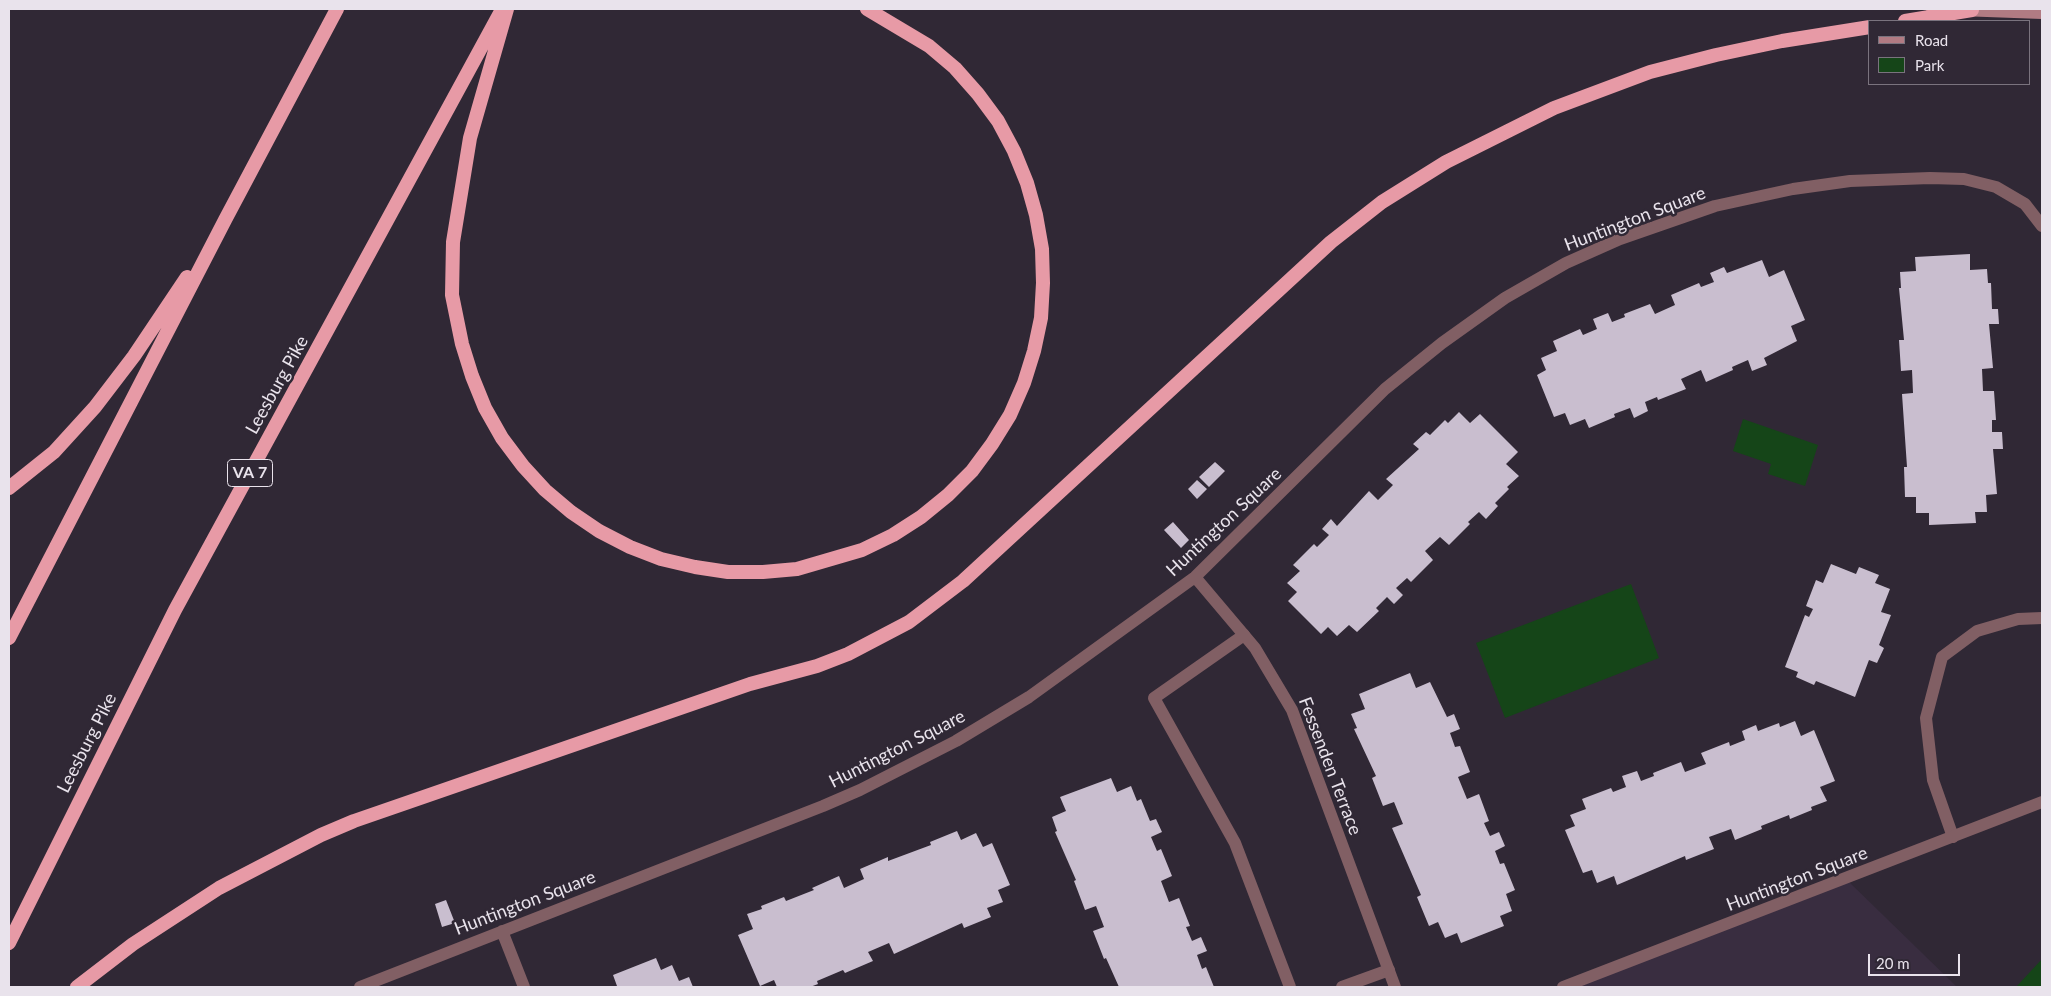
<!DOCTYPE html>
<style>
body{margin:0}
#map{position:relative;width:2051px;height:996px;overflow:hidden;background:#302835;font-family:Lato,sans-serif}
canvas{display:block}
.frame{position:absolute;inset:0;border:10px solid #e9e3ec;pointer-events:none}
.legend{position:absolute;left:1868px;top:20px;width:162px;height:65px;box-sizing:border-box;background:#302835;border:1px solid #7a737e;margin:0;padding:6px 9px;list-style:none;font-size:15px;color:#e9e3ec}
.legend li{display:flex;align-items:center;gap:10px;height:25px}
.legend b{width:25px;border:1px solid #7a737e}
.scale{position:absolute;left:1868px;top:954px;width:92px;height:22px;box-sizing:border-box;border:2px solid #e9e3ec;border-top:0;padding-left:6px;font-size:15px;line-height:18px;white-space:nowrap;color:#e9e3ec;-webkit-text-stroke:4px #302835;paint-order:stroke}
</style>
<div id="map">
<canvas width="2051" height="996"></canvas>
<div class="frame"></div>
<ul class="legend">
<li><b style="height:6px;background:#b17b83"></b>Road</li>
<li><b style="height:14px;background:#154518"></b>Park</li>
</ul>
<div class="scale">20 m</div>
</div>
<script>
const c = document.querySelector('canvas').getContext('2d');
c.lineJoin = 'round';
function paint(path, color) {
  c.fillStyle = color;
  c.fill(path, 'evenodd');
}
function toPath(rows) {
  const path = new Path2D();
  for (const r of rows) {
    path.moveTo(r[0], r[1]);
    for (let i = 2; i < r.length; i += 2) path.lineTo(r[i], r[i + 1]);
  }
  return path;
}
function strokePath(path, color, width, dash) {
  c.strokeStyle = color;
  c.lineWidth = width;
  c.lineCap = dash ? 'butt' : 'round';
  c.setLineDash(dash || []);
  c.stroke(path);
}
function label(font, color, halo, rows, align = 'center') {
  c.font = font + ' Lato,sans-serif';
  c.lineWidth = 5;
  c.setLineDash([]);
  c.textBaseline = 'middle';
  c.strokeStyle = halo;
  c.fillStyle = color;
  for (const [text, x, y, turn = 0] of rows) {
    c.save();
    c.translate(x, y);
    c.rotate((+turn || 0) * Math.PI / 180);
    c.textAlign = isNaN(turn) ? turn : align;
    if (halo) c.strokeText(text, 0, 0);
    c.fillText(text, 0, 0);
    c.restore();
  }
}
paint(toPath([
 [1846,879,1957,987,1563,987]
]), '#392d40');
paint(toPath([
 [1743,419,1818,445,1805,486,1768,474,1771,464,1733,451],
 [1631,584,1659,658,1505,718,1476,643],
 [2042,959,2042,987,2016,987]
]), '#154518');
paint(toPath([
 [1970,254,1970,270,1987,269,1988,283,1991,283,1992,309,1998,309,1999,324,1989,324,1993,368,1982,369,1983,391,1994,391,1996,420,1992,420,1992,432,2002,432,2003,449,1993,449,1997,494,1986,495,1987,512,1975,512,1976,523,1929,525,1929,513,1916,513,1916,497,1905,497,1904,467,1907,467,1902,394,1913,393,1912,370,1901,371,1899,340,1904,340,1899,288,1901,288,1900,272,1916,271,1915,257],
 [1762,260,1769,277,1784,270,1805,320,1791,326,1797,341,1764,358,1767,365,1752,371,1748,360,1732,367,1733,370,1706,382,1701,370,1681,379,1686,389,1658,400,1657,397,1645,402,1648,411,1634,418,1630,408,1614,414,1615,417,1589,428,1585,419,1570,425,1565,413,1554,417,1537,375,1546,370,1541,358,1557,351,1553,341,1580,329,1583,335,1597,329,1593,319,1608,313,1612,322,1625,317,1624,314,1650,304,1655,314,1675,305,1671,295,1699,283,1701,287,1714,282,1710,273,1724,267,1727,273],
 [1459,412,1470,423,1480,414,1518,452,1506,464,1519,476,1507,487,1509,489,1495,503,1498,506,1486,519,1479,512,1468,522,1470,524,1449,545,1440,537,1425,551,1433,560,1411,582,1407,578,1396,588,1403,595,1394,604,1387,597,1376,608,1379,611,1357,632,1349,625,1337,636,1328,627,1321,634,1288,601,1297,592,1287,583,1300,571,1293,565,1314,544,1317,547,1329,535,1322,529,1331,519,1337,526,1369,491,1378,500,1393,485,1386,479,1419,449,1413,444,1426,432,1430,435,1445,420,1448,423],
 [1215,462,1225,471,1209,487,1199,477],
 [1197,480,1207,489,1197,499,1188,489],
 [1173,522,1189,540,1181,548,1164,530],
 [1831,564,1856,574,1859,567,1879,575,1875,583,1890,589,1881,612,1891,615,1879,645,1884,648,1877,663,1869,660,1855,697,1816,681,1814,685,1796,677,1798,672,1785,667,1805,615,1809,617,1813,609,1806,606,1816,580,1823,583],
 [1410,673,1416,688,1430,682,1447,717,1454,714,1460,729,1450,733,1455,747,1460,746,1470,772,1458,777,1467,799,1479,794,1489,821,1484,823,1490,836,1499,832,1505,846,1495,851,1500,864,1504,863,1515,890,1506,894,1512,911,1500,916,1504,926,1461,943,1457,933,1445,938,1438,922,1429,926,1417,897,1421,895,1392,828,1403,824,1394,802,1383,806,1372,778,1376,776,1354,729,1357,728,1351,714,1365,709,1359,694],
 [1795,721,1801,736,1814,730,1835,781,1820,787,1827,801,1811,807,1812,810,1790,819,1789,815,1761,826,1762,829,1735,840,1731,829,1709,837,1714,849,1686,860,1685,856,1617,885,1614,876,1597,883,1592,870,1583,873,1565,830,1575,826,1570,815,1586,809,1582,799,1611,788,1613,792,1626,787,1622,776,1637,771,1641,781,1654,776,1653,773,1681,762,1685,772,1706,764,1701,753,1729,742,1730,746,1745,740,1742,731,1756,725,1758,731,1779,723,1780,727],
 [1111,778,1117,792,1131,786,1137,801,1141,799,1150,821,1156,819,1162,832,1151,837,1157,851,1161,849,1172,876,1161,881,1169,902,1179,898,1190,926,1186,927,1192,941,1201,937,1207,951,1197,955,1202,969,1206,967,1214,987,1119,987,1106,958,1104,959,1093,931,1104,927,1096,906,1085,910,1074,881,1076,880,1055,832,1057,831,1052,817,1066,811,1060,797],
 [957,831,961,840,976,833,983,847,992,843,1010,885,998,890,1003,902,987,908,991,917,964,928,962,923,894,954,889,943,868,952,873,961,845,973,843,970,817,981,818,984,810,987,777,987,774,980,760,986,738,935,753,929,747,914,762,909,761,906,784,897,786,901,814,890,812,888,839,876,844,888,864,879,860,869,888,857,888,861,931,845,930,842],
 [446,900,455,923,442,927,435,904],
 [656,958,661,970,672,965,679,981,689,977,693,987,614,987,617,986,613,975]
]), '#c9becf');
strokePath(toPath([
 [1244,635,1154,698,1235,843,1290,987],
 [1953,837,1933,780,1926,718,1942,657,1977,631,2018,619,2042,618],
 [1342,987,1389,970]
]), '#815f64', 12);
strokePath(toPath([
 [1195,577,1255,648,1292,710,1395,987],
 [502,931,524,987],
 [360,987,823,806,860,790,956,741,1029,697,1195,577,1385,389,1442,343,1505,298,1566,263,1620,239,1715,206,1793,189,1850,181,1930,178,1964,179,1996,187,2025,204,2042,226],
 [1563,987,2042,802]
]), '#815f64', 12);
strokePath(toPath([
 [1932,9,2042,13]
]), '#b17b83', 12);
strokePath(toPath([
 [507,9,470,138,453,242,452,295,462,344,472,376,485,408,502,438,523,466,545,490,571,512,599,531,630,547,661,559,695,567,728,572,763,572,797,569,862,550,893,535,921,517,948,495,972,471,992,444,1010,415,1024,383,1034,351,1041,318,1043,283,1042,249,1036,215,1027,183,1014,151,998,121,978,94,955,68,929,46,867,9],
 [1905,21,1972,10],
 [9,488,54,452,95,407,134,356,187,277],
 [9,638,225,220,337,9],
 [9,943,175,610,500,13],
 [77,987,133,944,219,888,321,835,354,821,750,684,817,666,848,654,909,622,963,581,1331,242,1382,202,1446,162,1554,108,1650,72,1716,55,1782,41,1870,27]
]), '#e79aa6', 14);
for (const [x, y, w] of [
 [250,473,45]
]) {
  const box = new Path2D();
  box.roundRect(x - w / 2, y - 13.5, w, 27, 4);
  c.fillStyle = '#302835';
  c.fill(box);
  strokePath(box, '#e9e3ec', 1);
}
label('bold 16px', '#e9e3ec', null, [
 ["VA 7",250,473]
]);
label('18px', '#e9e3ec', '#302835', [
 ["Huntington Square",1635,219,-21],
 ["Leesburg Pike",277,385,-61],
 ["Huntington Square",1224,522,-43],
 ["Leesburg Pike",87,743,-63],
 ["Huntington Square",897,749,-27],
 ["Fessenden Terrace",1330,766,69],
 ["Huntington Square",1797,879,-21],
 ["Huntington Square",525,903,-21]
]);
</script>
